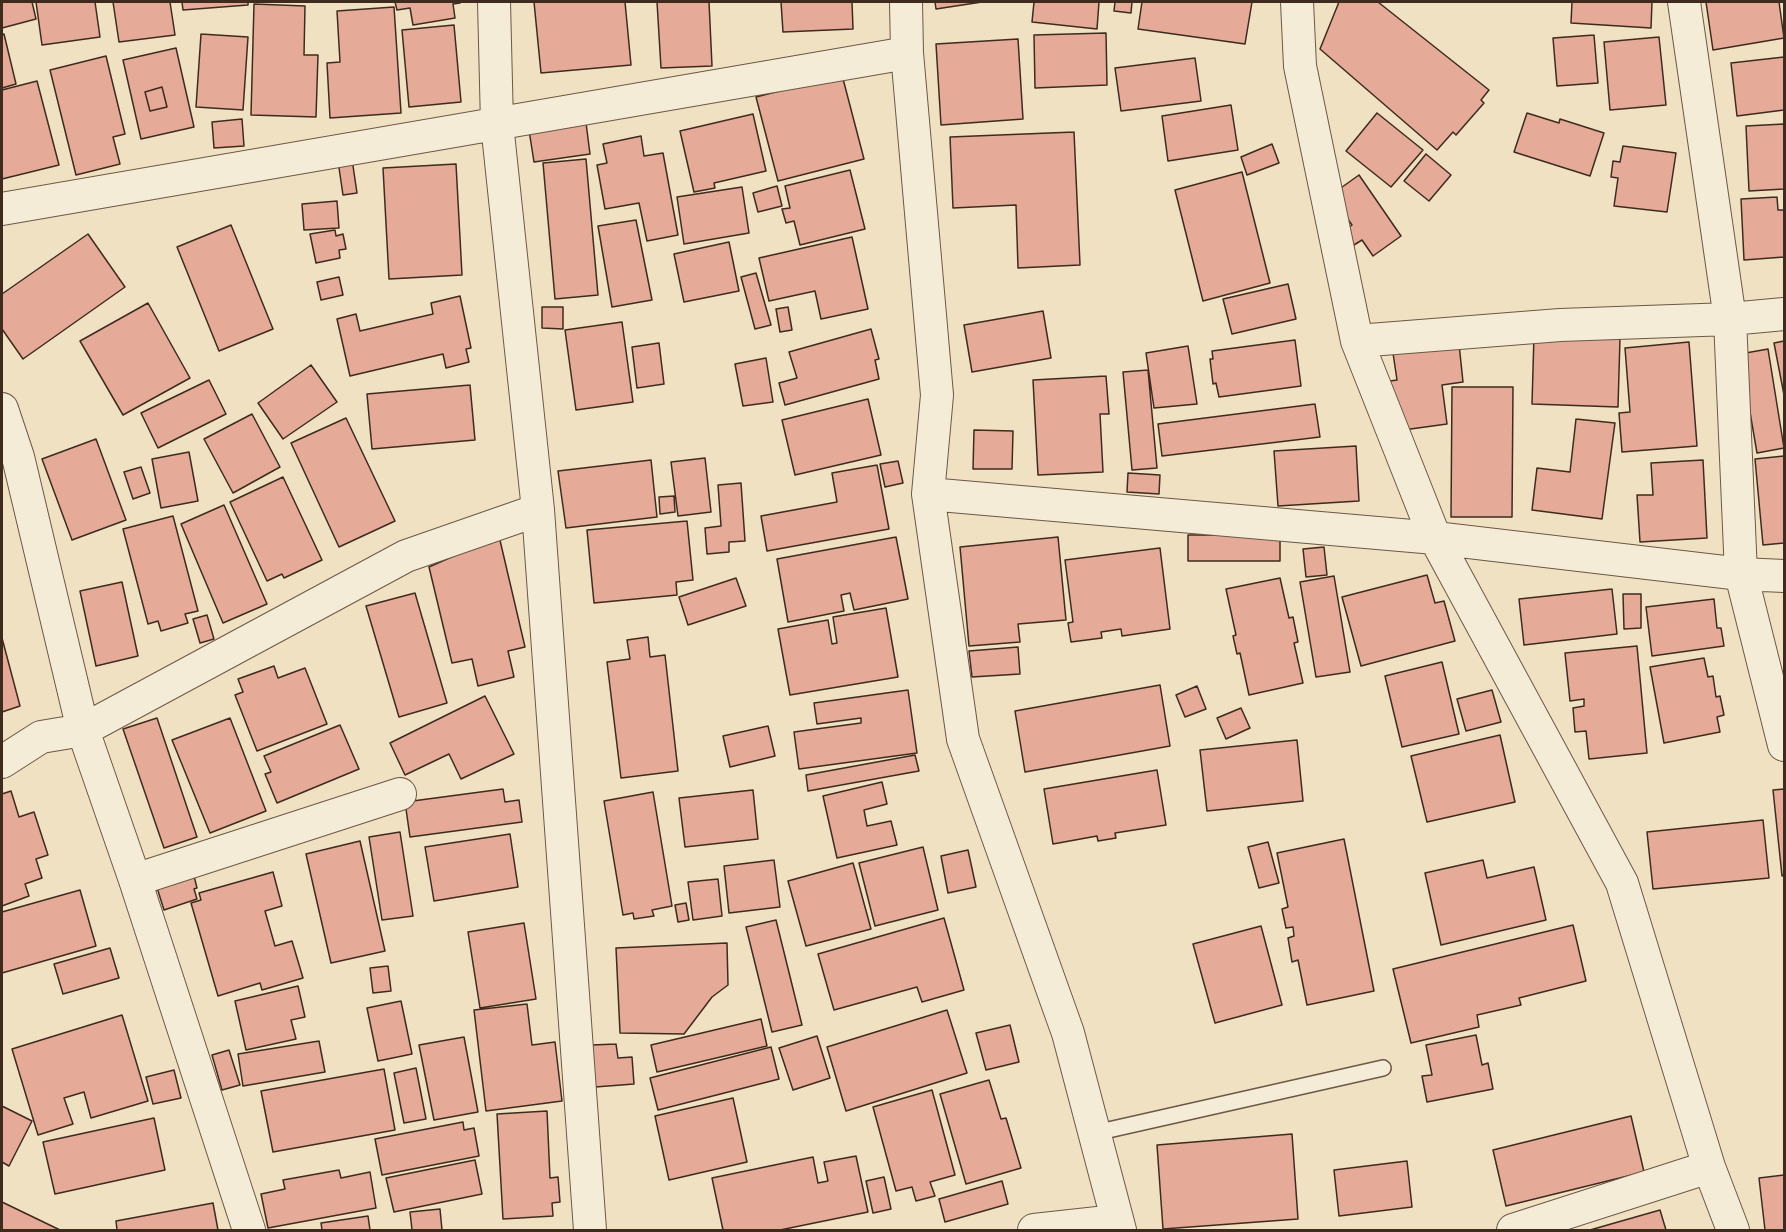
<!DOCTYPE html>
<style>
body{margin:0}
#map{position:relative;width:1786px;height:1232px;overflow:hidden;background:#efe1c2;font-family:"Libre Bodoni",serif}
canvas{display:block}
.frame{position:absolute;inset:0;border:3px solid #3f2b1d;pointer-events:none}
</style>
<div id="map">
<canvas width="1786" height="1232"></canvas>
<div class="frame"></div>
</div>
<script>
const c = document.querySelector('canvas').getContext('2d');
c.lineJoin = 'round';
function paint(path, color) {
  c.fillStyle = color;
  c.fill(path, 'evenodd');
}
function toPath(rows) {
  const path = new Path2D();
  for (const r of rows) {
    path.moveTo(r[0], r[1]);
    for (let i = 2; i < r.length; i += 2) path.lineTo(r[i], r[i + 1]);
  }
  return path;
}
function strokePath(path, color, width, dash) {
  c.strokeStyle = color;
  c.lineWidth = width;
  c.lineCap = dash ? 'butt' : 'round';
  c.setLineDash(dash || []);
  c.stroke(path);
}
const building = toPath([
 [2,2,32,2,36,19,2,28,2,2],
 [36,2,95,2,100,37,42,45,36,2],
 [113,2,170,2,175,35,119,42,113,2],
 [182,2,248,2,248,5,183,10,182,2],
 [395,2,460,2,460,3,453,4,455,18,413,25,410,8,397,10,395,2],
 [534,2,625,2,631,65,541,73,534,2],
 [657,2,709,2,712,66,661,68,657,2],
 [781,2,852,2,853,29,783,32,781,2],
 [935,2,982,2,936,9,935,2],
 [1034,2,1099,2,1097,29,1032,22,1034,2],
 [1115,2,1132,2,1131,13,1114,11,1115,2],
 [1142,2,1252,2,1245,44,1138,29,1142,2],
 [1339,2,1378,2,1489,90,1481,100,1484,103,1456,135,1453,132,1437,150,1320,49,1339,2],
 [1572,2,1652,2,1651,28,1571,23,1572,2],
 [1706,2,1779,2,1784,38,1713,50,1706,2],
 [254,4,305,6,304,55,318,55,316,117,251,115,254,4],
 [394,7,401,113,330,118,327,63,340,62,337,11,394,7],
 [454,25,461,102,409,107,402,30,454,25],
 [1106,33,1107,85,1035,88,1034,35,1106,33],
 [4,34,16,84,2,88,2,35,4,34],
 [201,34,248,37,243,110,196,107,201,34],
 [1594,35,1598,83,1557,86,1553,38,1594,35],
 [1659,37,1666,105,1610,110,1604,42,1659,37],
 [1018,39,1023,119,941,125,936,44,1018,39],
 [176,48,194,127,141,139,123,60,176,48],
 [162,87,167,107,150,111,145,92,162,87],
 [106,56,125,134,113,137,120,164,76,175,50,70,106,56],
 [1784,57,1784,110,1737,116,1731,63,1784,57],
 [1195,58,1201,101,1121,111,1115,68,1195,58],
 [842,75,864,159,778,181,756,97,842,75],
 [37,81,59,165,2,179,2,90,37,81],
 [162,87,167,107,150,111,145,92,162,87],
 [1231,105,1238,150,1168,161,1162,116,1231,105],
 [1377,113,1423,150,1391,187,1346,151,1377,113],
 [1527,113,1559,123,1560,119,1604,133,1590,176,1514,152,1527,113],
 [753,114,766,171,714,183,715,188,694,192,680,131,753,114],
 [585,115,590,154,534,162,528,124,585,115],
 [242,119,244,146,214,148,212,122,242,119],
 [1784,124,1784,189,1749,191,1746,126,1784,124],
 [1074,132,1080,265,1018,268,1016,205,953,208,950,137,1074,132],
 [641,136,644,156,663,153,678,235,647,241,639,203,605,209,597,165,607,163,603,144,641,136],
 [1272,144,1279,163,1247,175,1241,157,1272,144],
 [1623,146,1676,153,1667,212,1614,206,1618,178,1611,177,1613,161,1620,162,1623,146],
 [1426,154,1451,175,1429,201,1404,181,1426,154],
 [352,159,357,193,343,195,338,161,352,159],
 [586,159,598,295,555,299,543,163,586,159],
 [456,164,462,275,389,279,383,168,456,164],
 [850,170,865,229,800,245,794,221,786,223,782,209,790,208,785,186,850,170],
 [1242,172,1270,283,1203,301,1175,190,1242,172],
 [1359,175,1401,236,1373,256,1362,240,1354,245,1344,231,1352,225,1331,195,1359,175],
 [777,186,782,206,758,212,753,193,777,186],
 [742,187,749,233,684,244,677,197,742,187],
 [1777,197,1778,210,1784,210,1784,260,1784,257,1744,260,1741,199,1777,197],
 [337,201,339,228,304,230,302,204,337,201],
 [636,220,652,300,612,307,598,226,636,220],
 [231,225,273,329,219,351,177,247,231,225],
 [335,230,336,236,343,234,346,249,339,250,340,258,316,263,310,234,335,230],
 [88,234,125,287,23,359,2,329,2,294,88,234],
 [852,237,868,309,821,319,815,291,769,301,759,258,852,237],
 [729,242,739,291,684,302,674,254,729,242],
 [756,273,771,325,755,329,741,277,756,273],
 [339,277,343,295,321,300,317,282,339,277],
 [1288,284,1296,319,1232,334,1223,299,1288,284],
 [460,296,471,348,466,349,469,362,446,368,443,354,350,376,337,319,356,314,360,331,433,314,431,303,460,296],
 [148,303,190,378,123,415,80,341,148,303],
 [542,307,563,307,563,329,542,328,542,307],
 [788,307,792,330,780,332,776,309,788,307],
 [1043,311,1051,358,972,372,964,325,1043,311],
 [622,322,633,402,576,410,565,330,622,322],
 [871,329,879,359,875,360,879,379,785,405,779,383,797,378,789,352,871,329],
 [1534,335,1620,338,1618,407,1532,404,1534,335],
 [1295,340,1301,386,1219,397,1216,383,1213,384,1210,359,1213,359,1212,351,1295,340],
 [1784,341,1784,395,1774,343,1784,341],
 [1689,342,1697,446,1622,452,1619,413,1630,412,1625,348,1689,342],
 [659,343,664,384,637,388,632,347,659,343],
 [1459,344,1463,382,1442,385,1447,424,1396,431,1390,381,1397,380,1393,353,1459,344],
 [1188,346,1197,404,1154,408,1146,353,1188,346],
 [1768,349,1784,448,1757,453,1740,354,1768,349],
 [766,358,773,402,743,406,735,364,766,358],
 [311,365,337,402,283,439,258,403,311,365],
 [1148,370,1157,468,1132,470,1123,372,1148,370],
 [1106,376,1109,414,1100,414,1103,472,1038,475,1033,380,1106,376],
 [209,380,226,414,158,448,141,413,209,380],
 [470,385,475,440,372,449,367,394,470,385],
 [1452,387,1513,387,1512,517,1451,517,1452,387],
 [868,399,881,455,795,475,782,420,868,399],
 [1315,404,1320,437,1162,456,1158,424,1315,404],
 [252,414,280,467,233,493,204,439,252,414],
 [346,418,395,521,339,547,291,443,346,418],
 [1576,419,1615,423,1602,519,1532,510,1537,468,1570,472,1576,419],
 [974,430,1013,431,1012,469,973,469,974,430],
 [96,439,126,520,72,540,42,459,96,439],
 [1356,446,1359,501,1278,506,1274,451,1356,446],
 [189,452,198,501,161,508,152,459,189,452],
 [1784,456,1784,543,1763,545,1755,459,1784,456],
 [705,458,711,512,678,516,671,462,705,458],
 [651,460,657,517,566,528,558,471,651,460],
 [1703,460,1707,538,1640,542,1637,495,1653,495,1651,463,1703,460],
 [898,461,903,483,885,487,880,464,898,461],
 [877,465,889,529,767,551,761,516,837,502,832,473,877,465],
 [141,467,150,493,133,499,124,472,141,467],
 [1128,473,1160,475,1159,494,1127,492,1128,473],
 [283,477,322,560,284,578,282,574,267,581,230,502,283,477],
 [741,483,745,541,729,542,729,552,707,554,705,528,721,526,718,485,741,483],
 [674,496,675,512,660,514,659,497,674,496],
 [224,505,267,604,223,623,181,524,224,505],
 [173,516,198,611,185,614,188,623,161,631,158,621,148,624,123,529,173,516],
 [687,521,693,580,676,582,677,595,594,603,587,530,687,521],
 [1188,535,1280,535,1280,561,1188,561,1188,535],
 [499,536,525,647,508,651,514,677,478,686,472,659,452,663,429,567,499,536],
 [896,537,908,599,854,610,850,593,841,595,844,611,788,622,777,559,896,537],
 [1058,537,1066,620,1018,624,1020,642,969,646,960,547,1058,537],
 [1324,547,1327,575,1306,577,1303,549,1324,547],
 [1160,548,1170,629,1122,636,1121,629,1101,632,1102,638,1071,642,1068,623,1073,622,1065,560,1160,548],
 [1427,575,1435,603,1444,601,1455,641,1361,666,1342,597,1427,575],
 [1334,576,1350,672,1316,677,1300,582,1334,576],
 [736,578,746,606,688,625,679,597,736,578],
 [1280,578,1289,618,1293,617,1298,642,1294,643,1303,683,1249,695,1240,653,1237,654,1233,636,1236,635,1226,589,1280,578],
 [122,582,138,656,96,666,80,591,122,582],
 [1612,589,1617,634,1524,645,1519,599,1612,589],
 [415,593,447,703,399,717,366,606,415,593],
 [1623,594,1641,594,1641,628,1624,629,1623,594],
 [1714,599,1717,628,1721,628,1724,646,1652,656,1646,607,1714,599],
 [886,608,898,677,790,695,778,629,828,620,832,644,837,643,833,617,886,608],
 [207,615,214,639,200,643,193,619,207,615],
 [648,637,650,657,665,655,678,771,621,778,607,662,630,659,627,640,648,637],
 [2,638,20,706,2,712,2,638],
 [1637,646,1647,753,1589,759,1586,731,1575,732,1573,708,1584,706,1584,699,1570,701,1565,653,1637,646],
 [1018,647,1020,674,972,677,969,651,1018,647],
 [1704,658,1708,677,1713,676,1716,697,1720,696,1724,715,1717,717,1720,732,1664,743,1650,667,1704,658],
 [1442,662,1459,734,1402,747,1385,676,1442,662],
 [274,666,278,678,305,668,327,724,257,751,235,695,243,692,238,679,274,666],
 [1160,685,1170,746,1025,772,1015,711,1160,685],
 [1197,686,1206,709,1185,717,1176,695,1197,686],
 [908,690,917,753,799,769,794,732,861,723,861,718,817,724,814,703,908,690],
 [1492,690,1501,722,1466,731,1457,699,1492,690],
 [485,696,514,754,461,779,449,754,405,775,390,743,485,696],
 [1241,708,1250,728,1226,739,1217,718,1241,708],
 [157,718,197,837,164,848,123,729,157,718],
 [230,718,266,811,210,833,172,740,230,718],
 [340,725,359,769,277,803,265,774,271,772,264,756,340,725],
 [768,726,775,756,730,767,723,736,768,726],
 [1500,735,1515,802,1427,822,1411,756,1500,735],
 [1297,740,1303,801,1207,811,1200,750,1297,740],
 [915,755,919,771,808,791,806,775,915,755],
 [1157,770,1166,825,1115,833,1116,838,1098,841,1097,836,1053,844,1044,789,1157,770],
 [882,782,887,804,864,810,867,826,891,821,897,845,837,858,823,796,882,782],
 [503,789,505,802,519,800,522,822,410,837,405,802,503,789],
 [1784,789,1784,875,1782,876,1773,790,1784,789],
 [753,790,758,839,685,847,679,798,753,790],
 [11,791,19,817,34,812,48,855,36,859,42,878,25,884,29,896,2,906,2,794,11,791],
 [653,792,672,906,652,910,654,916,634,919,633,913,623,915,604,801,653,792],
 [1763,820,1769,878,1653,889,1647,832,1763,820],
 [400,832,413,916,382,920,369,837,400,832],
 [510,834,518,887,434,901,425,847,510,834],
 [1344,839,1374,991,1307,1005,1298,960,1292,962,1288,938,1294,936,1293,927,1286,928,1282,909,1288,907,1277,853,1344,839],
 [360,841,385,951,331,963,306,854,360,841],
 [1268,842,1279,883,1259,888,1248,847,1268,842],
 [923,847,938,910,875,926,859,863,923,847],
 [968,850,976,887,948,893,941,856,968,850],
 [774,860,780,907,729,913,724,866,774,860],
 [1483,860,1487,878,1534,867,1546,920,1441,945,1425,873,1483,860],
 [853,863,871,929,806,946,788,881,853,863],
 [193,872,197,888,194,889,197,899,164,910,154,878,193,872],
 [273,872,282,906,265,911,275,946,292,941,303,978,262,990,260,983,218,996,191,903,201,900,199,893,273,872],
 [718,879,722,916,693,920,688,882,718,879],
 [80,890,96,946,2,973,2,912,80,890],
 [686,903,689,920,678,922,675,905,686,903],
 [944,918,964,990,922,1002,917,987,834,1010,818,954,944,918],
 [776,920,802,1025,772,1032,746,927,776,920],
 [524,923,536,999,480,1008,468,932,524,923],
 [1573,925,1586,981,1519,998,1521,1005,1477,1015,1479,1027,1411,1043,1393,969,1573,925],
 [1261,926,1282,1005,1215,1023,1193,944,1261,926],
 [727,943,728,985,712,997,684,1034,620,1033,616,948,727,943],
 [110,948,119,978,63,994,54,964,110,948],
 [388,966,391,991,373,993,370,968,388,966],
 [298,986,305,1017,291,1020,296,1039,246,1050,235,1001,298,986],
 [401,1001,412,1054,378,1061,367,1008,401,1001],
 [527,1004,532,1045,555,1042,562,1101,486,1111,474,1010,527,1004],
 [947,1010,967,1073,846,1111,827,1047,947,1010],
 [122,1015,148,1101,91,1118,84,1092,64,1098,73,1124,38,1135,12,1049,122,1015],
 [761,1019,767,1046,657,1072,651,1045,761,1019],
 [1010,1025,1019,1062,986,1070,976,1033,1010,1025],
 [1476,1035,1482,1065,1488,1063,1493,1089,1427,1102,1422,1076,1432,1075,1426,1045,1476,1035],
 [817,1036,830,1078,793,1090,779,1048,817,1036],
 [464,1037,478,1112,434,1120,419,1045,464,1037],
 [319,1041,325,1072,243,1086,238,1054,319,1041],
 [616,1044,618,1058,632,1057,634,1084,595,1087,592,1045,616,1044],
 [771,1047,779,1079,658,1110,650,1078,771,1047],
 [229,1050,240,1085,222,1090,212,1055,229,1050],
 [416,1068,426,1119,404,1123,394,1073,416,1068],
 [384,1069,395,1130,273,1152,261,1091,384,1069],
 [174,1070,181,1098,153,1104,146,1077,174,1070],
 [989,1080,1001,1119,1006,1118,1021,1168,966,1184,940,1094,989,1080],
 [932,1090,955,1175,930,1182,935,1196,916,1201,912,1187,896,1191,873,1107,932,1090],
 [733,1098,747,1162,669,1180,655,1116,733,1098],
 [2,1106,32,1121,9,1166,2,1162,2,1106],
 [547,1111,550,1178,558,1177,560,1202,552,1203,553,1216,503,1219,497,1114,547,1111],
 [1631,1116,1644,1172,1506,1206,1493,1150,1631,1116],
 [154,1118,165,1170,55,1194,43,1142,154,1118],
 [463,1122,464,1130,474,1128,479,1156,382,1175,375,1139,463,1122],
 [1292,1134,1298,1219,1163,1229,1157,1145,1292,1134],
 [856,1156,868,1212,780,1230,723,1230,712,1178,813,1157,818,1183,828,1181,824,1162,856,1156],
 [475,1160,482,1194,394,1212,386,1178,475,1160],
 [1407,1161,1412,1207,1339,1216,1334,1170,1407,1161],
 [339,1170,341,1178,370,1172,376,1208,268,1228,261,1194,285,1189,283,1180,339,1170],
 [1784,1175,1784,1230,1765,1230,1759,1178,1784,1175],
 [884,1177,891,1209,873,1213,866,1181,884,1177],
 [1002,1181,1008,1204,945,1222,939,1199,1002,1181],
 [2,1202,60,1230,2,1230,2,1202],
 [213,1203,218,1230,117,1230,116,1221,213,1203],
 [440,1209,442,1230,412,1230,410,1212,440,1209],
 [1660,1210,1666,1230,1590,1230,1660,1210],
 [368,1216,370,1230,322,1230,321,1223,368,1216]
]);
paint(building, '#e5aa98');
strokePath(building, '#3f2b1d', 1.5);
const lane = toPath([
 [1095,1133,1383,1068]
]);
const street = toPath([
 [494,2,497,124,538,510,590,1230],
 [906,2,907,53,937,395,928,494,963,739,1068,1033,1120,1230],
 [1297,2,1300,66,1357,341,1435,538,1622,883,1709,1167,1733,1230],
 [1684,2,1730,319,1741,574,1784,745],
 [2,209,907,53],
 [1357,341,1560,325,1730,319,1784,314],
 [2,409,18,457,83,730,135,880,249,1230],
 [928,494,1435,538,1741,574,1784,576],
 [2,762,41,737,83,730,406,556,538,510],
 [135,880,400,794],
 [1034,1230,1116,1221],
 [1513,1230,1709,1167]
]);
strokePath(lane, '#6b5846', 18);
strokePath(street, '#6b5846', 34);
strokePath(lane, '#f5ecd7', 15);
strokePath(street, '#f5ecd7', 32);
</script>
